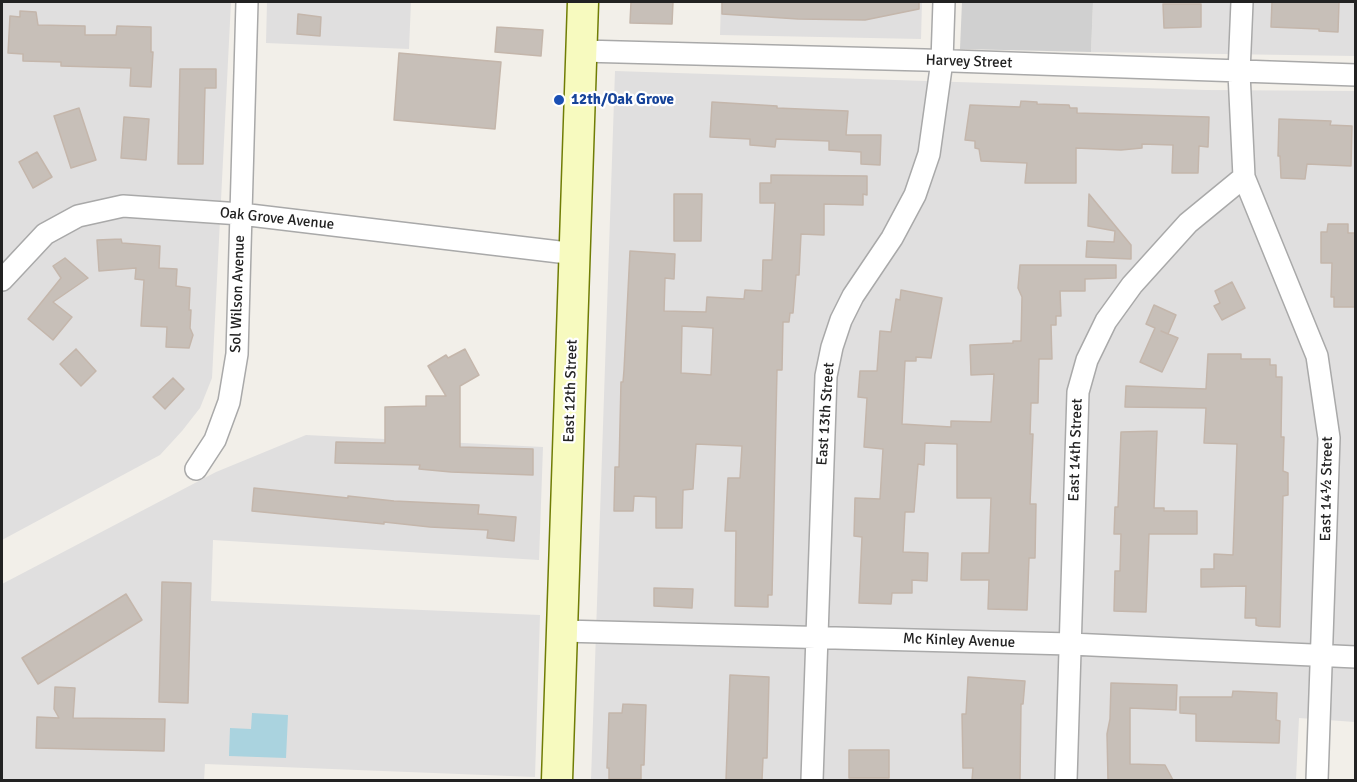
<!DOCTYPE html>
<meta charset="utf-8">
<style>
body{margin:0}
#map{position:relative;width:1357px;height:782px;overflow:hidden;background:#f2efe9;font-family:Signika,sans-serif}
canvas{display:block}
.frame{position:absolute;inset:0;border:3px solid #222;pointer-events:none}
</style>
<div id="map">
<canvas width="1357" height="782"></canvas>
<div class="frame"></div>
</div>
<script>
const c = document.querySelector('canvas').getContext('2d');
c.lineJoin = 'round';
function paint(path, color) {
  c.fillStyle = color;
  c.fill(path, 'evenodd');
}
function toPath(rows) {
  const path = new Path2D();
  for (const r of rows) {
    path.moveTo(r[0], r[1]);
    for (let i = 2; i < r.length; i += 2) path.lineTo(r[i], r[i + 1]);
  }
  return path;
}
function strokePath(path, color, width, dash) {
  c.strokeStyle = color;
  c.lineWidth = width;
  c.lineCap = dash ? 'butt' : 'round';
  c.setLineDash(dash || []);
  c.stroke(path);
}
function label(font, color, halo, rows, align = 'center') {
  c.font = font + ' Signika,sans-serif';
  c.lineWidth = 4.5;
  c.setLineDash([]);
  c.textBaseline = 'middle';
  c.strokeStyle = halo;
  c.fillStyle = color;
  for (const [text, x, y, turn = 0] of rows) {
    c.save();
    c.translate(x, y);
    c.rotate((+turn || 0) * Math.PI / 180);
    c.textAlign = isNaN(turn) ? turn : align;
    if (halo) c.strokeText(text, 0, 0);
    c.fillText(text, 0, 0);
    c.restore();
  }
}
paint(toPath([
 [2,2,231,2,212,378,200,408,182,431,160,455,2,540],
 [267,2,411,2,409,49,266,43],
 [721,2,922,2,921,39,720,35],
 [1093,2,1355,2,1355,56,1091,52],
 [615,71,1206,90,1355,91,1355,722,1299,718,1296,780,591,780],
 [306,435,543,447,539,560,213,540,211,601,540,615,535,777,205,764,204,780,2,780,2,584,216,472]
]), '#e0dfdf');
paint(toPath([
 [962,2,1093,2,1091,52,960,49]
]), '#d0d0d0');
paint(toPath([
 [252,713,288,715,286,758,229,756,230,728,251,729]
]), '#aad3df');
const building = toPath([
 [631,2,673,2,672,24,630,23,631,2],
 [722,2,919,2,919,9,865,20,798,19,722,14,722,2],
 [1272,2,1339,2,1338,32,1319,31,1319,29,1271,27,1272,2],
 [1163,4,1201,4,1201,27,1164,28,1163,4],
 [20,11,36,12,38,25,85,26,85,35,116,35,117,26,151,27,151,52,153,52,151,87,130,86,131,68,61,66,61,62,23,61,23,54,8,53,10,16,20,17,20,11],
 [298,14,321,17,320,36,297,34,298,14],
 [497,27,543,30,541,56,495,52,497,27],
 [399,53,501,62,495,129,394,120,399,53],
 [180,69,216,69,216,88,205,88,203,164,178,164,180,69],
 [1021,101,1037,102,1037,104,1069,105,1070,108,1077,108,1077,113,1209,117,1208,147,1199,146,1198,173,1172,173,1173,145,1142,144,1142,148,1121,150,1076,148,1076,183,1025,183,1027,163,981,161,979,149,975,148,975,141,965,140,970,105,1020,107,1021,101],
 [712,102,777,106,777,108,848,111,846,135,881,135,880,165,861,164,861,152,829,150,829,141,776,139,775,147,750,145,750,139,710,137,712,102],
 [79,108,96,160,71,168,54,116,79,108],
 [124,117,149,119,146,160,121,158,124,117],
 [1279,119,1331,121,1330,125,1352,126,1351,166,1307,164,1305,179,1281,178,1280,156,1278,156,1279,119],
 [37,152,52,177,33,188,19,162,37,152],
 [771,175,867,176,867,195,863,194,863,205,824,204,824,235,801,234,799,275,796,275,793,313,790,313,789,322,783,322,782,370,777,370,772,595,768,595,768,607,735,606,736,531,725,531,728,478,740,478,742,446,696,444,693,489,683,490,682,528,656,528,656,497,634,496,633,511,614,511,615,467,619,467,621,382,623,382,624,370,630,251,675,254,674,279,665,278,664,311,706,312,707,297,744,299,745,290,762,291,763,260,772,260,775,203,760,203,760,183,771,183,771,175],
 [682,326,713,328,711,375,681,373,682,326],
 [674,194,702,194,701,241,674,241,674,194],
 [1089,194,1131,245,1131,259,1086,257,1087,241,1114,242,1115,231,1088,226,1089,194],
 [1328,224,1348,224,1348,233,1355,233,1356,307,1334,307,1334,297,1331,297,1332,263,1321,263,1321,232,1327,232,1328,224],
 [121,239,122,243,160,246,159,268,177,269,176,286,190,288,189,310,191,310,190,328,193,335,189,348,166,347,167,327,141,326,144,280,135,279,136,268,99,271,97,240,121,239],
 [65,258,88,278,53,302,72,317,53,340,28,319,61,278,53,266,65,258],
 [1020,265,1116,265,1116,278,1085,279,1085,291,1060,291,1061,316,1056,316,1056,325,1051,325,1052,359,1039,359,1038,403,1031,403,1030,434,1033,434,1030,504,1036,504,1035,558,1029,558,1027,610,988,609,989,580,961,580,962,553,989,553,991,498,957,498,957,444,925,443,924,465,918,464,914,512,905,512,903,552,928,553,927,581,912,580,912,593,892,593,891,604,859,603,862,537,854,536,855,498,880,499,883,449,864,447,867,398,858,397,860,371,877,371,880,331,891,332,896,299,900,300,901,290,942,298,931,358,916,357,916,361,905,361,902,424,951,427,951,421,991,422,994,374,971,375,970,345,1013,343,1013,341,1021,341,1022,297,1018,288,1020,265],
 [1232,282,1245,308,1222,320,1214,306,1220,303,1215,291,1232,282],
 [1154,305,1176,315,1168,334,1161,331,1178,338,1162,372,1140,362,1155,328,1146,324,1154,305],
 [76,349,96,371,81,386,60,364,76,349],
 [465,349,479,375,460,386,460,447,533,449,533,475,451,472,419,469,420,465,335,463,336,442,385,443,385,407,426,406,426,396,446,396,428,366,446,355,448,358,465,349],
 [1208,354,1241,354,1241,359,1270,359,1270,365,1276,365,1276,377,1282,377,1281,437,1284,437,1283,471,1288,473,1288,495,1283,496,1280,627,1259,626,1256,625,1256,618,1245,618,1246,586,1201,587,1201,569,1214,569,1214,554,1233,555,1237,444,1204,443,1206,408,1125,407,1126,386,1206,389,1208,354],
 [173,378,184,389,165,409,153,397,173,378],
 [1157,431,1154,508,1164,508,1164,511,1197,511,1197,534,1149,534,1146,612,1114,611,1115,571,1120,571,1121,534,1114,534,1115,507,1118,507,1121,432,1157,431],
 [254,488,348,498,348,496,394,501,479,505,478,514,516,517,514,541,487,538,488,530,430,527,384,522,384,524,252,511,254,488],
 [162,582,191,583,188,703,159,702,162,582],
 [654,588,693,589,692,608,654,606,654,588],
 [126,594,142,620,38,684,22,658,126,594],
 [730,675,769,677,767,758,763,758,762,780,726,780,730,675],
 [968,677,1025,681,1023,704,1021,704,1020,780,972,780,973,768,963,768,962,714,966,714,968,677],
 [1111,683,1177,685,1176,710,1130,708,1130,764,1165,765,1173,780,1108,780,1107,734,1110,719,1111,683],
 [55,687,75,688,73,718,165,719,164,751,36,748,37,717,59,718,54,709,55,687],
 [1233,691,1277,693,1276,720,1280,721,1279,743,1196,741,1196,714,1180,713,1180,697,1232,697,1233,691],
 [623,704,646,705,644,765,641,765,641,779,609,779,609,768,607,768,609,713,622,713,623,704],
 [849,750,889,750,889,778,849,778,849,750]
]);
paint(building, '#c7bfb8');
strokePath(building, '#c4b6ab', 1.5);
const street = toPath([
 [582,51,924,60,1356,75],
 [1244,177,1317,356,1329,438,1317,780],
 [2,280,45,234,78,216,123,206,241,214,576,254],
 [196,469,215,440,229,402,237,354,247,2],
 [562,631,1070,644,1356,657],
 [812,780,826,376,832,347,841,320,853,296,892,238,915,195,929,154,942,61,944,2],
 [1066,780,1078,392,1087,360,1106,321,1132,285,1188,223,1244,177,1239,73,1242,2]
]);
const secondary = toPath([
 [557,780,583,2]
]);
strokePath(street, '#a9a9a9', 24);
strokePath(secondary, '#707d05', 33);
strokePath(street, '#fff', 21);
strokePath(secondary, '#f7fabf', 30);
for (const [x, y, r, color] of [
 [559,100,6,"#1a4fb4"]
]) {
  const dot = new Path2D();
  dot.arc(x, y, r, 0, 2 * Math.PI);
  c.fillStyle = color;
  c.fill(dot);
  strokePath(dot, '#fff', 2);
}
label('15px', '#222', '#fff', [
 ["Harvey Street",969,62,2],
 ["Oak Grove Avenue",277,219,6],
 ["Sol Wilson Avenue",238,294,-88],
 ["East 12th Street",571,391,-88],
 ["East 13th Street",826,414,-86],
 ["East 14th Street",1076,450,-88],
 ["East 14½ Street",1327,489,-89],
 ["Mc Kinley Avenue",959,641,2]
]);
label('bold 15px', '#164399', '#fff', [
 ["12th/Oak Grove",571,100]
], 'left');
</script>
